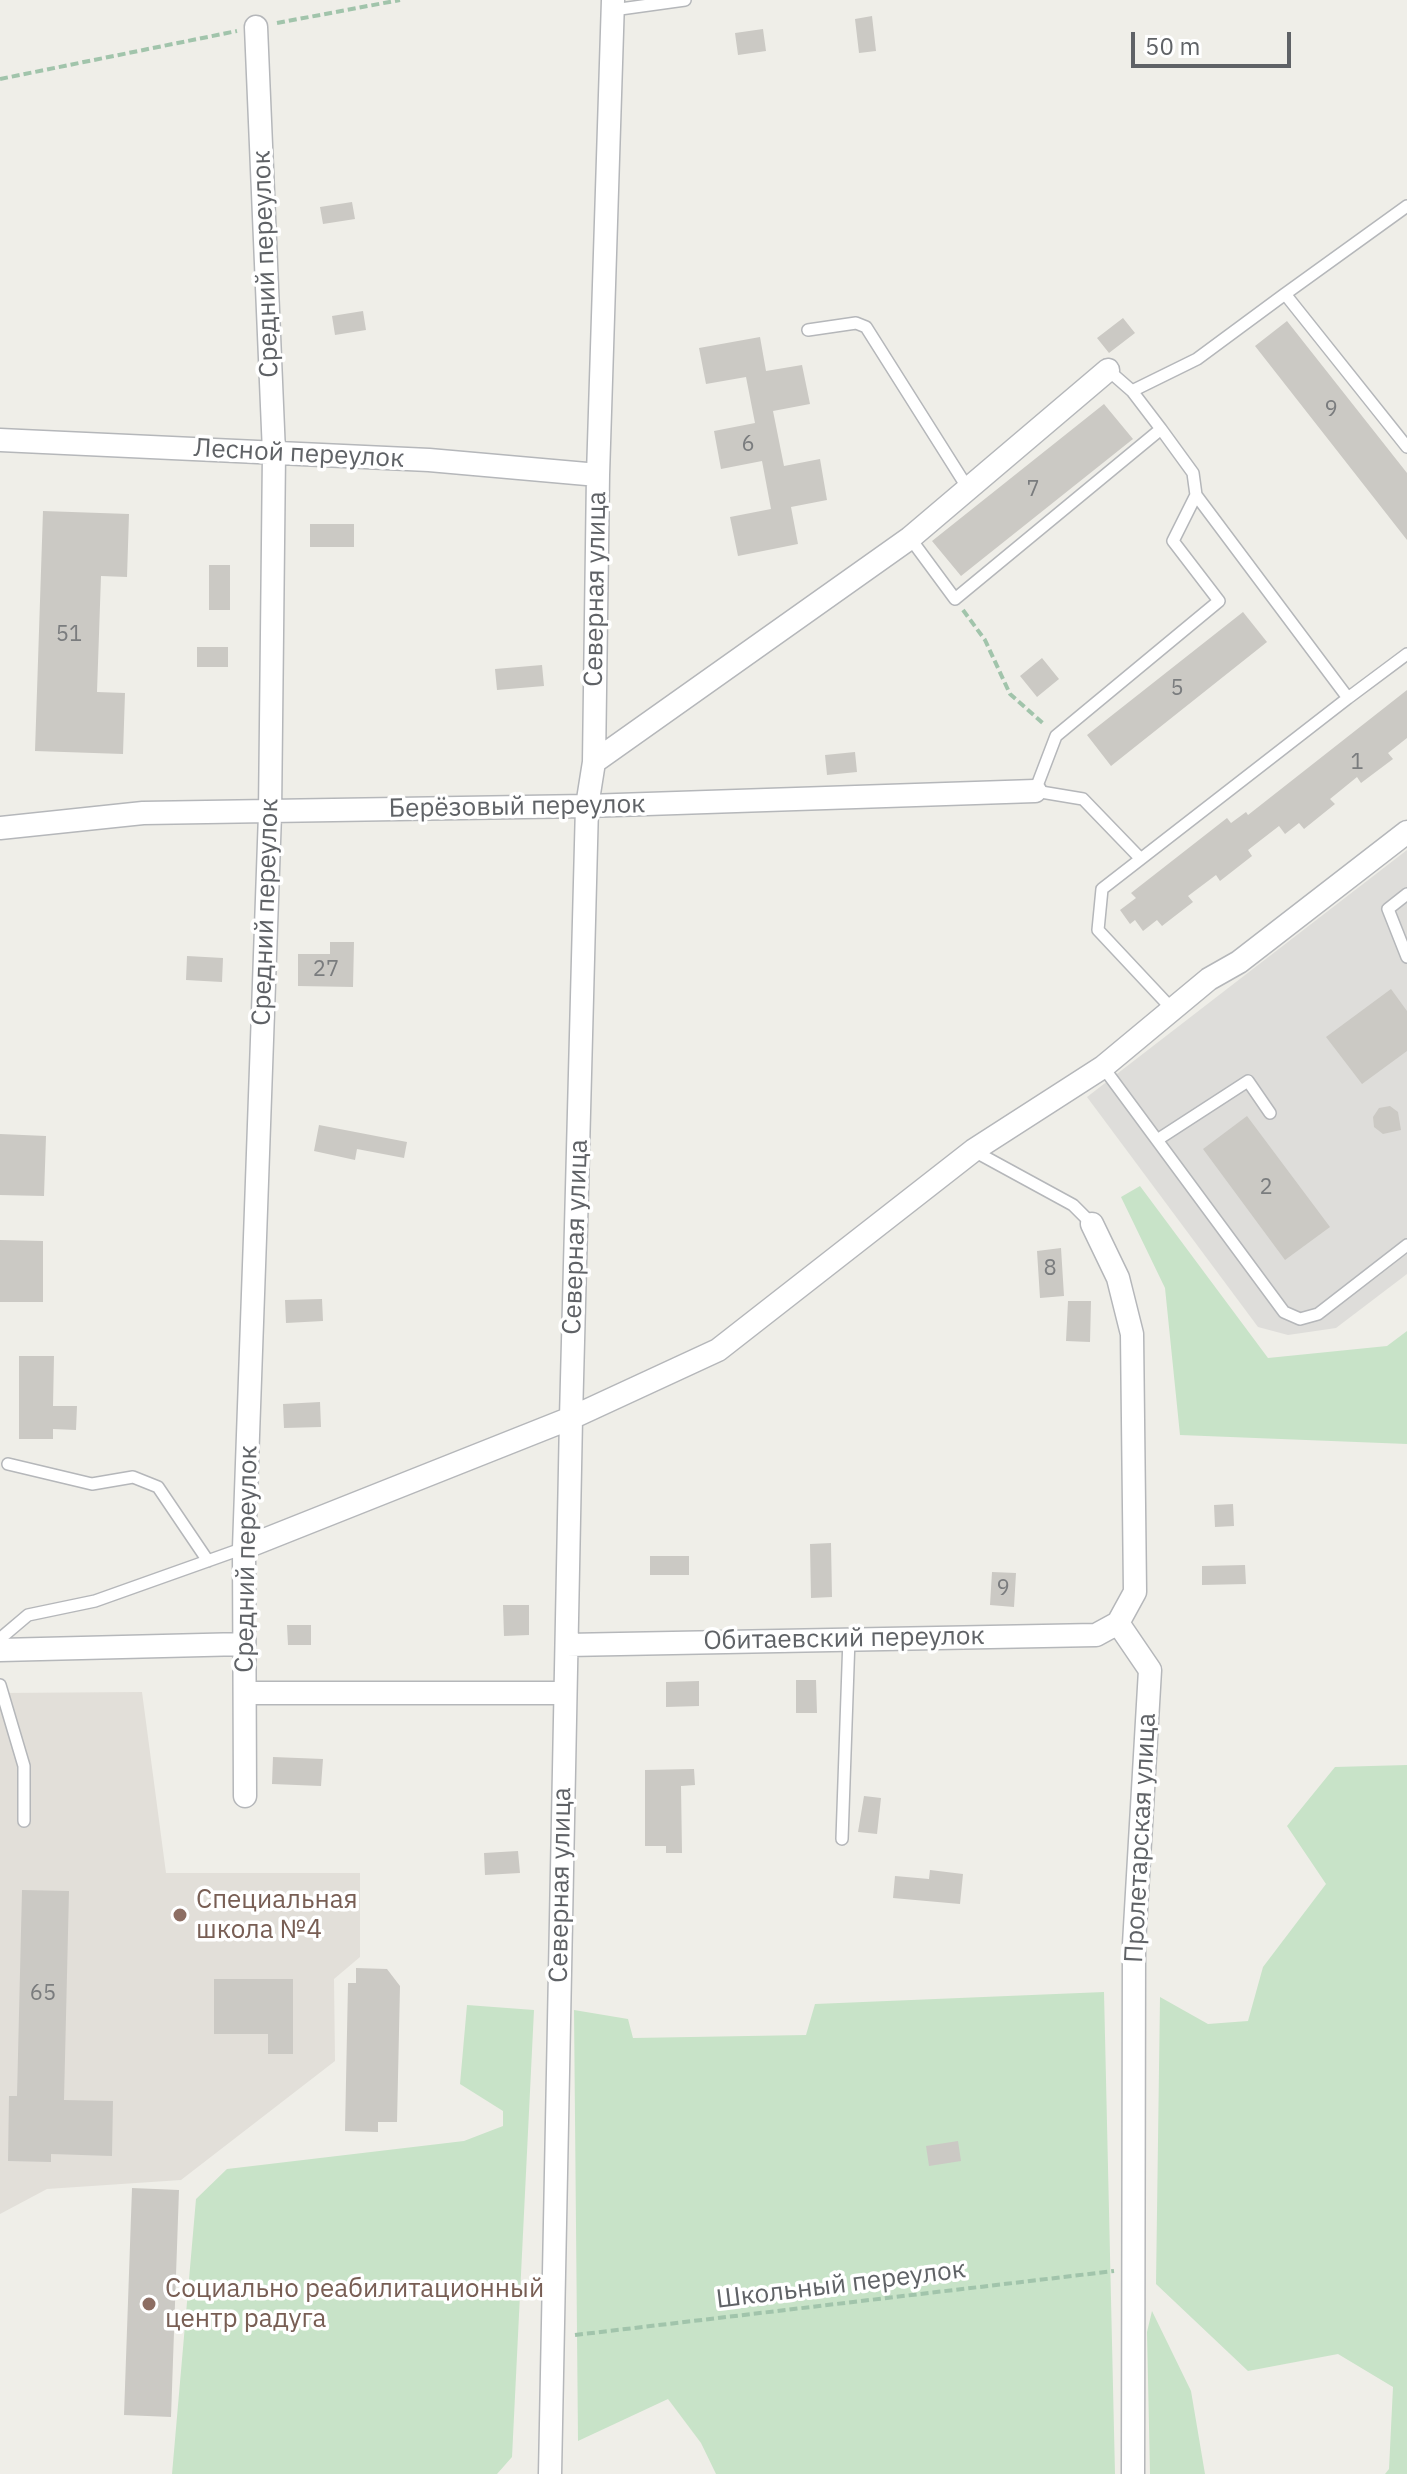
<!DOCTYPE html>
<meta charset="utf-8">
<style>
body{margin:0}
#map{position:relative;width:1407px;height:2474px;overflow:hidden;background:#efeee8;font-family:"IBM Plex Sans",sans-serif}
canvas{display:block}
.scale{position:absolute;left:1131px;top:32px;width:160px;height:36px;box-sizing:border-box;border:4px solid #5f6266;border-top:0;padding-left:10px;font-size:24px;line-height:28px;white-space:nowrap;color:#5f6266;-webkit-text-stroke:6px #fff;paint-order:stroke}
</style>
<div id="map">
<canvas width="1407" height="2474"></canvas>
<div class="scale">50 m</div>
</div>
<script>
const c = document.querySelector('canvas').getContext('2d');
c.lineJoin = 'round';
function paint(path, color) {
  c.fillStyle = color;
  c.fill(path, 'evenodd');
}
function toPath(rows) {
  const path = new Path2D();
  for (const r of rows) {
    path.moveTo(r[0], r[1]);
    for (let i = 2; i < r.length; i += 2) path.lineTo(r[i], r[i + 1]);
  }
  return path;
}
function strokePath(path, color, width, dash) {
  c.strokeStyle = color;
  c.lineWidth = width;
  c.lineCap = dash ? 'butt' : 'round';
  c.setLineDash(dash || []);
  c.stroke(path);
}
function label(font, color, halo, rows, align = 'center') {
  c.font = font + ' "IBM Plex Sans",sans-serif';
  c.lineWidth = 7;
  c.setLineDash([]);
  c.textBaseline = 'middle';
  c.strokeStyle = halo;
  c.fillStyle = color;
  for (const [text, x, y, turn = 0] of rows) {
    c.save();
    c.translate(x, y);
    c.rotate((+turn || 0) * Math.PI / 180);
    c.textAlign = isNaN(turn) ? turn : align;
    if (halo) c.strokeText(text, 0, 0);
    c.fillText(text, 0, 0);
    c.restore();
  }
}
paint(toPath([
 [1407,850,1407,1274,1336,1328,1288,1335,1258,1327,1087,1097]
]), '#deddda');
paint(toPath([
 [142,1692,166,1873,360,1873,360,1957,334,1979,335,2061,181,2180,47,2189,0,2214,0,1693]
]), '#e2dfd9');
paint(toPath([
 [1140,1186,1268,1358,1387,1346,1407,1331,1407,1444,1180,1435,1165,1288,1121,1197],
 [1407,1765,1407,2474,1385,2474,1389,2469,1393,2387,1338,2354,1248,2371,1156,2284,1160,1997,1208,2024,1248,2021,1263,1967,1326,1884,1287,1826,1335,1767],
 [1104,1992,1115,2474,716,2474,701,2443,668,2399,578,2441,574,2010,628,2019,633,2038,806,2035,815,2004],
 [467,2005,534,2010,512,2457,497,2474,172,2474,196,2199,227,2169,464,2141,503,2126,503,2111,460,2084],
 [1152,2311,1191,2391,1205,2474,1150,2474,1147,2332]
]), '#c8e3c8');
paint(toPath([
 [872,16,876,51,859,53,855,19],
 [763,29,766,51,738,55,735,33],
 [352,202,355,219,323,224,320,207],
 [363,311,366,330,335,335,332,316],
 [1123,318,1135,333,1109,353,1097,338],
 [1287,321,1407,473,1407,540,1255,346],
 [760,337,766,371,802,365,810,404,773,411,784,466,820,459,827,500,791,507,798,544,738,556,730,517,771,509,762,461,721,469,714,431,755,423,746,377,706,384,699,348],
 [1104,404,1133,439,961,576,932,541],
 [43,511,129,514,127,577,101,576,97,692,125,693,123,754,35,751],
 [310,524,354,524,354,547,310,547],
 [209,565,230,565,230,610,209,610],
 [1243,612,1267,642,1111,766,1087,735],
 [197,647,228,647,228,667,197,667],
 [1042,658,1059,679,1037,697,1020,676],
 [542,665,544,686,497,690,495,669],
 [1407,690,1407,738,1388,753,1393,759,1361,783,1357,777,1330,799,1335,804,1304,829,1299,823,1285,834,1279,826,1248,850,1252,856,1220,881,1216,875,1188,896,1193,902,1162,926,1157,920,1143,931,1135,920,1130,924,1120,910,1136,898,1131,893,1227,818,1231,823,1246,812,1248,815],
 [855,752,857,772,827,775,825,755],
 [330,942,354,942,353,987,298,986,298,954,330,954],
 [187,956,223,958,222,982,186,980],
 [1391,989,1407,1011,1407,1051,1362,1084,1326,1037],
 [1390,1106,1398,1112,1401,1130,1383,1134,1374,1127,1373,1117,1379,1108],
 [1247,1116,1330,1227,1285,1260,1203,1149],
 [319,1125,407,1142,404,1158,357,1149,355,1160,314,1151],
 [0,1134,46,1136,44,1196,0,1195],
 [0,1240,43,1241,43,1302,0,1302],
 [1061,1248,1064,1296,1040,1298,1037,1251],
 [322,1299,323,1321,286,1323,285,1300],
 [1068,1301,1091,1301,1090,1342,1066,1341],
 [19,1356,54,1356,53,1406,77,1406,76,1430,53,1429,53,1439,19,1439],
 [320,1402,321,1427,284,1428,283,1404],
 [1233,1504,1234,1526,1215,1527,1214,1505],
 [831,1543,832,1597,811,1598,810,1544],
 [650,1556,689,1556,689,1575,650,1575],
 [1245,1565,1246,1584,1202,1585,1202,1566],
 [992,1572,1016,1573,1014,1607,990,1605],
 [503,1605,529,1605,529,1635,504,1636],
 [287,1625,311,1625,311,1645,288,1645],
 [796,1680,816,1680,817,1713,796,1713],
 [699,1681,699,1706,666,1707,666,1682],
 [273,1757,323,1759,321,1786,272,1784],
 [694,1769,695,1785,681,1786,682,1853,666,1853,666,1846,645,1846,645,1770],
 [864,1796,881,1798,877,1834,858,1832],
 [518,1851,520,1873,485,1875,484,1853],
 [930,1870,963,1874,960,1904,893,1898,895,1876,929,1879],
 [22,1890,69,1891,64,2100,113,2101,112,2156,51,2154,51,2162,8,2161,9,2096,17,2096],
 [356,1968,387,1969,400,1986,397,2122,378,2122,378,2132,345,2131,348,1983,356,1983],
 [214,1979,293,1979,293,2054,268,2054,268,2034,214,2034],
 [958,2141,961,2161,929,2166,926,2146],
 [132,2188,179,2190,171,2417,124,2415]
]), '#cbc9c4');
const lane = toPath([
 [613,10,685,0],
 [1285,294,1407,206],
 [808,330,856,323,866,327,967,487],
 [1108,370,1132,391,1161,429,1193,473,1196,495,1348,698,1102,889,1098,930,1173,1010],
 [1132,391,1197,359,1285,294,1407,447],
 [910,538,955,599,1161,429],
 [1348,698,1407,654],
 [1139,857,1083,799,1035,791,1056,736,1219,601,1173,541,1196,495],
 [1407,894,1388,909,1407,957],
 [1103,1067,1284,1312,1300,1319,1318,1314,1407,1245],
 [1157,1140,1248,1081,1270,1113],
 [974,1151,1073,1205,1092,1224],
 [8,1464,92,1484,133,1477,158,1487,208,1561],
 [0,1645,2,1637,28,1615,95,1601,244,1548],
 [0,1685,24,1766,24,1821],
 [842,1839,849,1638]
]);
const street = toPath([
 [0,440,429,460,598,475],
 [594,762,910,538,1108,370],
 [0,828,143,813,587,806,1035,791],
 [1092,1224,1118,1278,1132,1334,1135,1592,1118,1623,1150,1670,1134,1944,1133,2474],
 [244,1548,571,1418,718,1350,974,1150,1103,1067,1209,979,1239,962,1407,832],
 [567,1645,1096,1635,1118,1623],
 [0,1650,244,1644],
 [246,1693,565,1693],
 [245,1796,244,1548,270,814,274,453,256,27],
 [550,2474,571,1418,587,806,594,762,598,475,613,0]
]);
strokePath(lane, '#b5b7ba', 14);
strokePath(street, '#b5b7ba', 25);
strokePath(toPath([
 [277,23,400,0],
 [0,79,237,31],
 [963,610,985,640,1010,694,1045,725],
 [575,2335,1114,2271]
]), '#a1c4ab', 4, [8, 4]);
strokePath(lane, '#fff', 11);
strokePath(street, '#fff', 22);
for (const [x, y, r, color] of [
 [180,1915,8,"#8d6e63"],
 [149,2304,8,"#8d6e63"]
]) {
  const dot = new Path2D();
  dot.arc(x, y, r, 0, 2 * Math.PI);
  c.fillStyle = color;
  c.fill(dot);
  strokePath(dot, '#fff', 3);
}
label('22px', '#7a7c7e', null, [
 ["9",1331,410],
 ["6",748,445],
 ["7",1033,490],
 ["51",69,635],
 ["5",1177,689],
 ["1",1357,763],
 ["27",326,970],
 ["2",1266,1188],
 ["8",1050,1269],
 ["9",1003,1589],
 ["65",43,1994]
]);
label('26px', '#5f6266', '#fff', [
 ["Средний переулок",266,264,-92],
 ["Лесной переулок",299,454,3],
 ["Северная улица",596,589,-89],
 ["Берёзовый переулок",517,807,-1],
 ["Средний переулок",266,912,-88],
 ["Северная улица",576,1237,-88],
 ["Средний переулок",247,1559,-89],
 ["Обитаевский переулок",844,1639,-1],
 ["Пролетарская улица",1141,1838,-87],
 ["Северная улица",561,1885,-89],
 ["Школьный переулок",841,2285,-7]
]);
label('26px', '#785e54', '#fff', [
 ["Специальная",196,1900],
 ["школа №4",196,1930],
 ["Социально реабилитационный",165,2289],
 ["центр радуга",165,2319]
], 'left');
</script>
